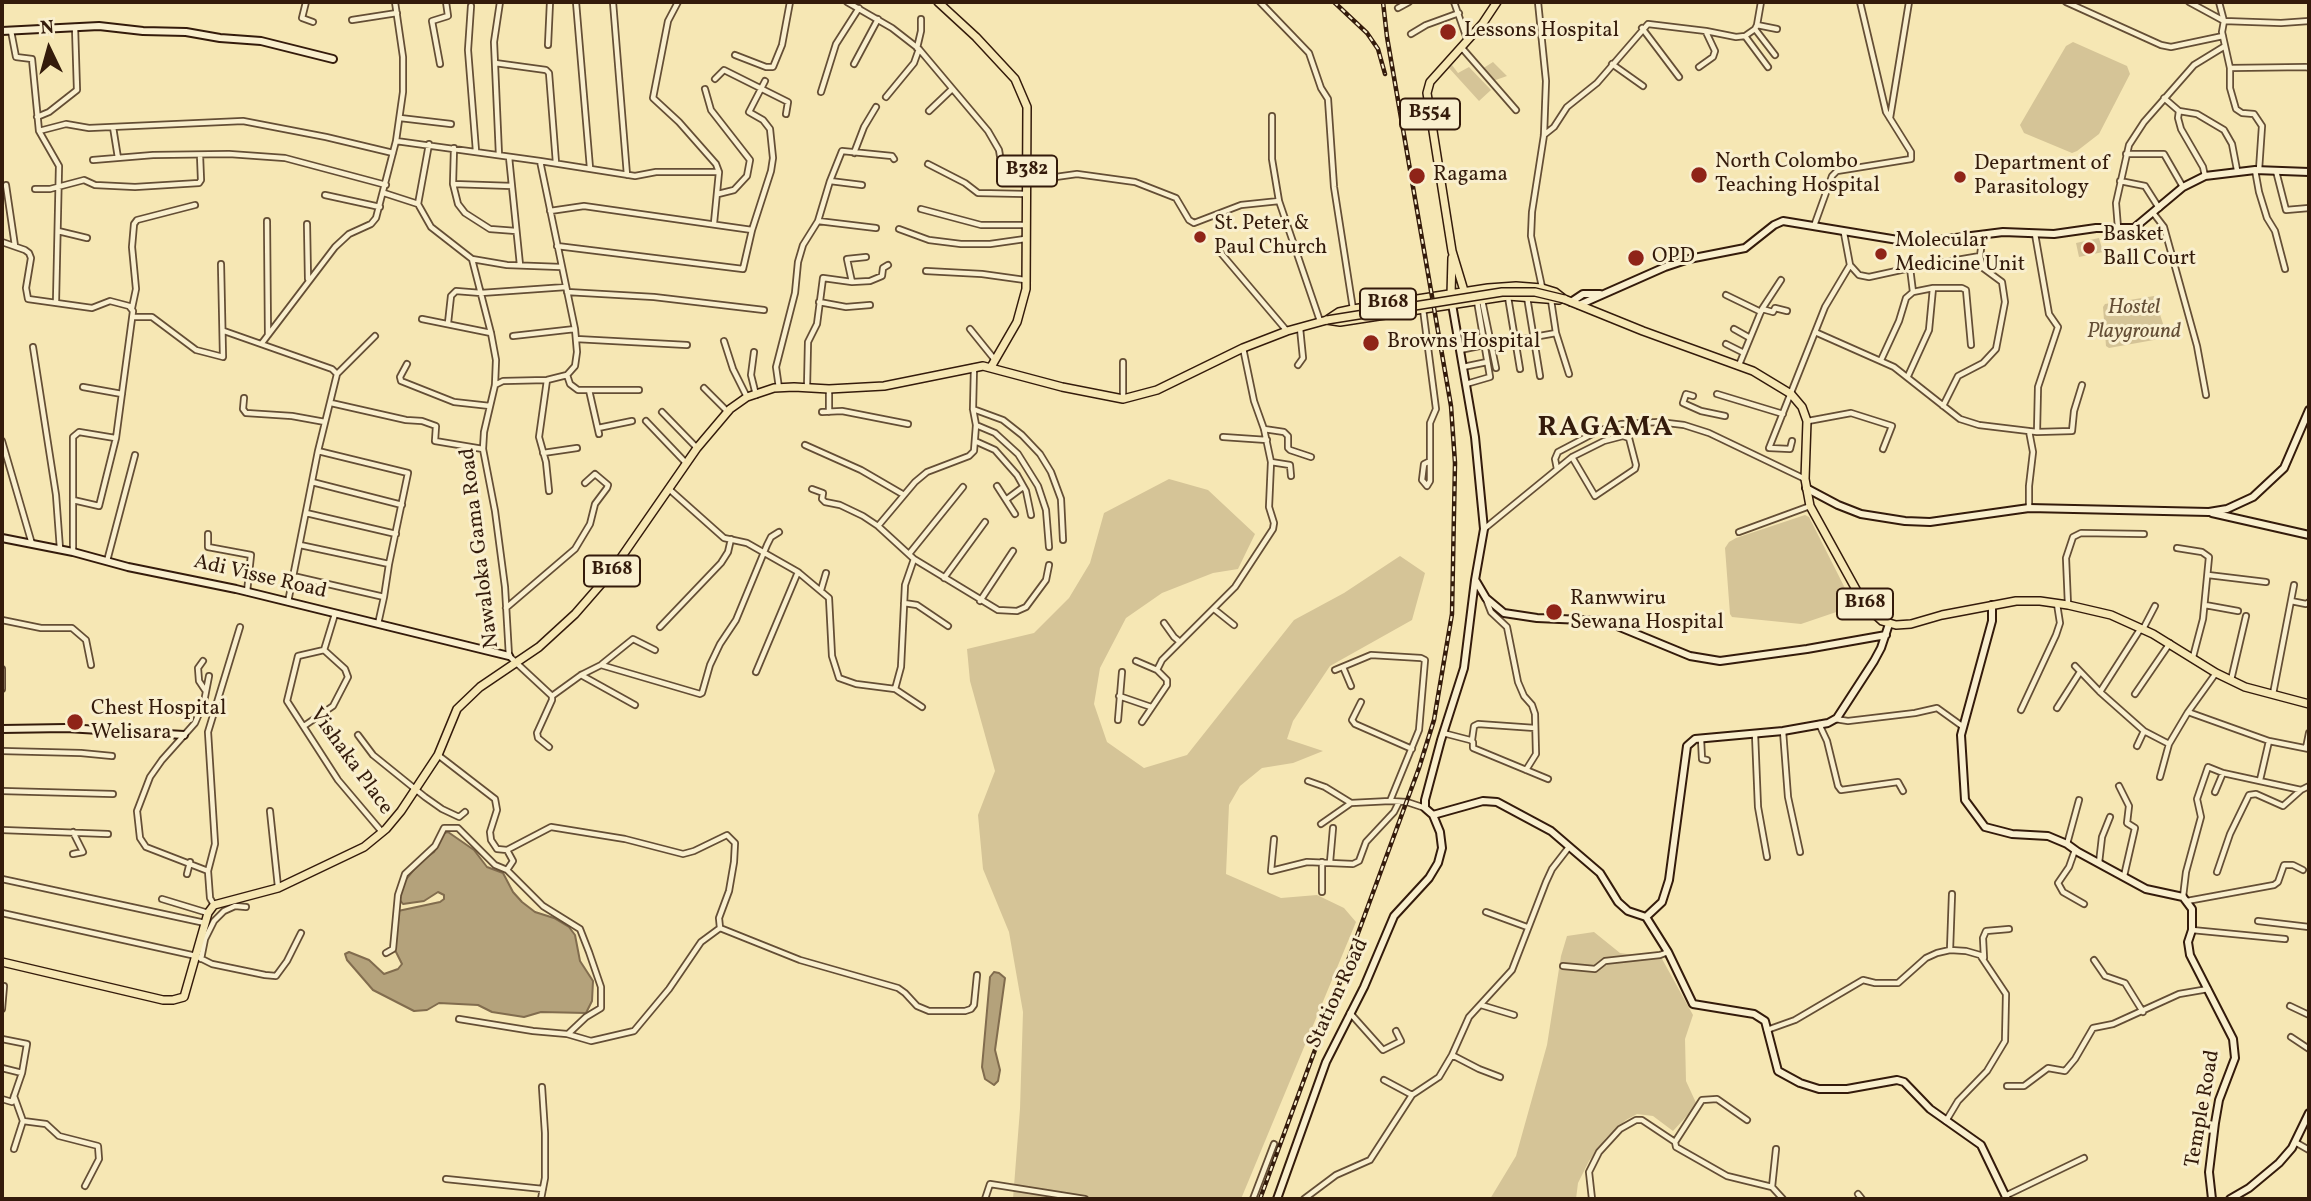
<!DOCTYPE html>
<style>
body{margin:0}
#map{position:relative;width:2311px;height:1201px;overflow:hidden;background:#f6e7b4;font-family:Vollkorn,serif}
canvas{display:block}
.frame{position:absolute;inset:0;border:4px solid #341b0b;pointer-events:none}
.north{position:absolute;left:14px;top:14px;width:70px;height:70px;-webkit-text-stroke:5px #f9efce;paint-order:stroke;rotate:355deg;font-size:19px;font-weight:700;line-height:28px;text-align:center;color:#341b0b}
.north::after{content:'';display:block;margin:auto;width:24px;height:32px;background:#341b0b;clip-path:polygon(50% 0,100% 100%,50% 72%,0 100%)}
</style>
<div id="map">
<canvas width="2311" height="1201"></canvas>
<div class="frame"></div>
<div class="north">N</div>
</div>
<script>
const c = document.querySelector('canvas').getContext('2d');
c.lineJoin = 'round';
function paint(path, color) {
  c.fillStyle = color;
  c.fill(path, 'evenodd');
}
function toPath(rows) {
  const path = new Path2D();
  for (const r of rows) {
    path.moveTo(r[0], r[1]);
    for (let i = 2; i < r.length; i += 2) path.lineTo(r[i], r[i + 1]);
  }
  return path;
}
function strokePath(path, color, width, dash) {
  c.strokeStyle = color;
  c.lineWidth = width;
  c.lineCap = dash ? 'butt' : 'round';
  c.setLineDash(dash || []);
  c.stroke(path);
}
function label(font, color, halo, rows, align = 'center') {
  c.font = font + ' Vollkorn,serif';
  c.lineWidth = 6;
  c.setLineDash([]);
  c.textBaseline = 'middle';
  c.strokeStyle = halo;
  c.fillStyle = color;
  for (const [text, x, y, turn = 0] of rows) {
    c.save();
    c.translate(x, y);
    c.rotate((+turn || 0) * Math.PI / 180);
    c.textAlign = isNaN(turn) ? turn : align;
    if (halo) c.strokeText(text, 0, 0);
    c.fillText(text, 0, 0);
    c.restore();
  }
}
paint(toPath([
 [2073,42,2127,66,2130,74,2099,134,2077,151,2072,153,2024,133,2020,125,2066,46],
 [1467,49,1482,69,1493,62,1507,76,1490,82,1465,51],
 [1452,65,1458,73,1469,67,1491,90,1479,101,1449,68],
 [2099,238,2103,252,2079,257,2076,243],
 [2154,296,2167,336,2165,338,2109,348,2106,346,2103,307,2105,304],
 [1169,479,1208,490,1255,534,1238,569,1213,573,1162,593,1126,618,1100,668,1094,704,1107,742,1144,768,1187,755,1294,620,1344,593,1400,556,1425,573,1412,620,1330,666,1293,721,1287,739,1323,751,1293,763,1262,768,1240,786,1229,805,1226,874,1281,898,1317,895,1344,908,1356,922,1241,1199,1013,1199,1020,1109,1023,1012,1009,932,983,869,978,815,995,771,970,681,967,649,1034,633,1069,598,1090,563,1104,513],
 [1805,515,1809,517,1854,606,1801,624,1732,617,1730,614,1725,548,1729,542,1736,538],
 [1594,932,1620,953,1653,958,1661,957,1693,1015,1685,1039,1686,1081,1697,1105,1673,1131,1653,1116,1637,1114,1626,1120,1606,1138,1589,1161,1578,1183,1576,1199,1490,1199,1516,1156,1547,1045,1561,956,1567,936]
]), '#d5c497');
const water = toPath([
 [448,832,474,850,487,867,503,873,513,892,522,902,535,912,554,918,569,927,575,935,580,961,593,981,592,1001,586,1013,541,1012,524,1017,492,1012,478,1005,439,1003,427,1010,414,1011,373,990,347,960,345,954,349,952,369,960,384,974,398,969,402,964,394,948,398,911,440,902,444,899,444,895,438,892,424,901,403,904,399,899,403,883,420,862,434,852,444,833,448,832],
 [994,972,999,973,1005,978,995,1050,1000,1070,998,1081,994,1085,985,1079,982,1067,990,977,994,972]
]);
paint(water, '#b4a27b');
strokePath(water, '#816c4e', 2);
const street = toPath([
 [306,2,302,18,313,22],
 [576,2,590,168],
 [613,2,627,175],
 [678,2,668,21,653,98,679,122,716,164,719,172,714,223],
 [847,2,892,28,919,49,988,131,999,150,1001,162,1027,181,1077,174,1135,182,1176,198,1189,220,1194,223,1241,205,1279,201,1320,321],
 [1260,2,1309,53,1321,88,1328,99,1334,187,1353,309],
 [1454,2,1467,39],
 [1538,2,1546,81,1544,135,1532,212,1531,236,1542,287],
 [2066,2,2161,45,2171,47,2223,36],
 [2189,2,2224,21,2281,23,2309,21],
 [2219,2,2224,21,2222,32,2230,68,2230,88,2236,109,2242,113,2254,114,2262,126,2259,170],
 [471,6,468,50,476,151],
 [1398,8,1409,2],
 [352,20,397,13],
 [1757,25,1777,29],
 [1642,28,1679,77],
 [1755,29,1775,55],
 [11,31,16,57,32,59,39,131,59,166,56,302],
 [1411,34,1426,25,1459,13],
 [1745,36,1768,67],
 [548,45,550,2],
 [917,48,921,31,921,19],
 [1462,48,1516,110],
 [735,55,766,67,773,67,782,45,790,2],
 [495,63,546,70,549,73,556,163],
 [440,64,432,21,448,16,446,2],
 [854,64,878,19],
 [1612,64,1643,86],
 [1699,67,1713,57,1715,51,1706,32],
 [2230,68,2306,67,2309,68],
 [715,79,724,70,788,102,786,114],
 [705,89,711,110,750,160,747,176,734,190,718,194],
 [821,92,836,44,859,8],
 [886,97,914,63,919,49],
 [2164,98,2179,111,2178,118,2181,129,2203,167,2205,176],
 [929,111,951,90],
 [2179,111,2197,114,2224,130,2232,144,2237,170],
 [1272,116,1272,159,1279,201],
 [37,117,49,112,77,90,75,27],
 [400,118,451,124],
 [1890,118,1909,2],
 [113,127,118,158],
 [39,131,66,124,89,128,243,121,326,137,393,153],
 [1544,135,1554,127,1567,107,1597,83,1648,24,1706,31,1736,37,1745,36,1755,29,1757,25,1761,2],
 [396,141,540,161,575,329,577,352,575,366,567,375,547,380,503,381,495,385],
 [454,148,453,184,458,204,465,213,490,229,516,231],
 [854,153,864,127,876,107],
 [2126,154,2164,154,2183,187],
 [499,155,494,42,500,2],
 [509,157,520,265],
 [93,160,153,155,229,154,285,158,386,185],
 [540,161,635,176,656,172,719,172],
 [928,164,965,183,978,193,1026,194],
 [2255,170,2259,192,2267,218,2275,231,2285,269],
 [2276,171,2286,210,2309,208],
 [830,181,862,185],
 [2120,181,2145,186,2159,208],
 [453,184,512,186],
 [6,185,15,246],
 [35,189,50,189,84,180,95,185,135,187,199,183,201,180,200,155],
 [384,193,418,204,431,227,472,259,491,333,496,360,495,385,484,432,483,449,495,511,505,587,509,656,552,696,552,700,537,733,538,738,549,747],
 [325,195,380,207],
 [418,204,429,144],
 [921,209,981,225,1026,225],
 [550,211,584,206,752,230],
 [2154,214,2164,227,2197,346,2206,395],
 [267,221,268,335],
 [818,221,876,228],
 [307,224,308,279],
 [1814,226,1832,176,1837,171,1911,159,1911,152,1886,112,1860,2],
 [2118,228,2116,203,2129,145,2144,122,2194,65,2225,46],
 [899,229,929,240,961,244,990,244,1025,239],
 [58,231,87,238],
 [1844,233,1850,265,1859,275,1869,277,1910,268,1913,292,1933,288,1962,288,1966,290,1971,345],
 [2035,234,2049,314,2058,327,2038,387,2037,432],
 [2,242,25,250,29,253,31,258,26,288,28,299,92,308,110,301,129,306,133,311,116,438,99,506,73,500],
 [557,246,743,269,752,230,771,171,773,158,770,129,763,120,749,112,765,81],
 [1220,252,1287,331],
 [472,259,507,265,561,267],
 [1910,268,1980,256],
 [926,271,982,274,1025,280],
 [852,282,847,259,866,257],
 [567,292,654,297,764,310],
 [1726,295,1761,312],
 [1508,297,1520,369],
 [1527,297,1540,376],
 [1482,300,1496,368],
 [1551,300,1556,333,1569,374],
 [819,302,846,307,870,305],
 [132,308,136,289,132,247,134,224,137,220,195,205],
 [1423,309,1436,409,1430,423,1430,481,1427,486,1422,480,1424,464,1428,462],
 [1762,309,1773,312,1775,308,1787,311],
 [133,317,152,317,196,350,223,357,221,264],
 [422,319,491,333],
 [448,323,451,296,456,291,481,293,566,287],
 [970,329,995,360],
 [1734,329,1750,338],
 [224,331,332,369,337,374],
 [1815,332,1894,367,1960,419,1979,425,2037,432,2072,431,2074,411,2082,385],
 [513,336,575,329],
 [576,339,687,345],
 [724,341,733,369,747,397],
 [262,343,335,247,349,234,371,224,376,218,396,141,403,92,403,57,395,2],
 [1726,344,1744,353],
 [1490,345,1556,333],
 [33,347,56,495,60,549],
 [1460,350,1484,345],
 [754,352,751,375,756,395],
 [1881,360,1899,321,1906,298,1913,292],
 [407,364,400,377,401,381,454,402,490,406],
 [1298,365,1303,358,1300,328],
 [1739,365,1762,309,1781,280],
 [1463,367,1487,362],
 [567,375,570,384,578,390,639,390],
 [1908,376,1929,330,1933,288],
 [547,380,539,437,546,462,549,491],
 [1466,384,1490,377,1477,301],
 [83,387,122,394],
 [704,388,728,412],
 [779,388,776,367,795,293,798,262,803,245,818,221,830,181,842,151,892,156,894,159],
 [807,388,808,342,817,324,823,278,852,282,870,281,882,276,883,268,888,265],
 [589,390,599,434],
 [1717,394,1783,414],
 [1693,396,1686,394,1683,403,1701,411,1725,416],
 [244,398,243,409,246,413,292,416,325,422],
 [1123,398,1123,362],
 [331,403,406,420,422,421,436,426,435,441,483,449],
 [1943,406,1958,376,1983,363,1996,349,2005,302,2002,282,1983,268,1980,256,1983,234],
 [973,409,1003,420,1022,435,1040,454,1051,472,1061,499,1063,540],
 [662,412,697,448],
 [822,412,842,411,908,424],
 [829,412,829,389],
 [646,421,686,463],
 [1808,421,1851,413,1892,426,1883,449],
 [976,425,995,433,1018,454,1038,486,1046,510,1049,547],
 [598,428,632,421],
 [1264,429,1284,432,1288,436,1288,448,1290,450,1311,457],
 [2029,431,2033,452,2029,486,2029,508],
 [1223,437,1267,440],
 [2,441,32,544],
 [975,441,995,450,1017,475,1026,491,1031,515],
 [1792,441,1790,449,1769,448,1825,307,1850,265],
 [805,445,861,470,904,495],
 [318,451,408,473,389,564],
 [543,453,577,448],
 [1271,462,1290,465,1291,476],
 [1557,469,1555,459,1558,452,1598,431,1621,424,1659,422,1684,425,1709,433,1805,479],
 [312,482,402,505],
 [997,486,1015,514],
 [669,489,724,538,747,543,798,572,829,598,832,656,839,678,856,684,895,689,922,707],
 [812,489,823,493,822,499,825,502,840,505,863,516,878,526,914,559,998,610,1017,611,1026,607,1046,580,1049,565],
 [1007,499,1023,487],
 [306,513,396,534],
 [878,526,915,482,927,472,969,456,974,451,976,425,973,409,974,367],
 [1484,529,1572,457,1595,496,1635,469,1636,465,1629,438,1623,436,1604,441,1572,457],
 [1739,532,1810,506],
 [208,534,208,547,251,555,247,592],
 [300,545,389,564,384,597],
 [2177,548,2202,552,2209,557,2203,619,2193,657],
 [73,552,73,437,79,432,115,438],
 [909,554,963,487],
 [107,561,135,455],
 [2208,575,2266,582],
 [293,576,384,597,378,624],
 [944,578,985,522],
 [821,590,826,573],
 [1486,599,1491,612,1507,627,1518,682,1524,696,1532,705,1535,714,1536,754,1526,770],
 [980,601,1013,551],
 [2291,601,2306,604,2309,602],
 [288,602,318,451,337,374,375,336],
 [904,603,917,605,948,626],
 [2068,605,2066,558,2073,537,2081,533,2144,534],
 [2205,605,2238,611],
 [506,608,575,549,590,524,595,504,607,488,608,485,595,474,585,483],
 [1214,609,1234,625],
 [2,620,41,628,72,628,86,640,91,665],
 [1164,623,1174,637,1180,642],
 [660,627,721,563,728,552,731,539],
 [2143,629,2155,606],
 [324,650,298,656,287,701,338,780,382,832],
 [324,650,335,614],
 [203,661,198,668,199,681,205,690],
 [1136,661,1157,670],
 [602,664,633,639,655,650],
 [2075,666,2100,692,2144,731],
 [1343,667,1351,686],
 [2,669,2,689],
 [1335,670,1371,655,1421,658,1425,660,1419,730,1390,801],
 [756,672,798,572],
 [581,675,635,705],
 [2231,680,2246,616],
 [895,689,901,667,905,585,914,559],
 [2100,692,2141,628],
 [2135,694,2170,643],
 [2273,694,2294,585],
 [552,696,581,675,601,665,700,694,702,693,710,665,720,644,736,620,767,545,771,537,779,532],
 [1119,696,1151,707],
 [1361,702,1352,720,1355,724,1412,749],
 [2057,708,2080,672],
 [2021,710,2056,635,2060,623,2057,604],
 [2188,712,2269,741,2309,749],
 [1835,719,1848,721,1915,713,1937,708,1962,726],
 [1118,720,1122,672],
 [1142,722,1167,685,1167,680,1157,670,1162,660,1235,587,1273,529,1274,523,1269,507,1271,462,1264,429,1254,401,1243,348],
 [1819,724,1827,741,1838,786,1841,790,1898,782,1903,791],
 [304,726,333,706,348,677,345,669,324,650],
 [1783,731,1788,797,1800,852],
 [1443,733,1470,740,1473,742,1473,748,1548,779],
 [1755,734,1758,807,1767,857],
 [358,735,373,755,425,797,442,809,459,817,465,812],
 [1701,739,1702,759,1707,760],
 [1472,740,1474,726,1478,724,1535,728],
 [2137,746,2144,731,2169,744],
 [2306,748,2309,733],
 [2,751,81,753,112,756],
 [438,755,495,799,497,810,490,832,491,840,497,849,507,850,551,827,625,839,683,854,694,851,727,835,735,843,734,862,729,891,719,918,720,928,800,960,898,988,905,993,917,1006,929,1011,965,1011,971,1009,974,1005,977,975],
 [2160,777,2169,744,2188,712,2216,673],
 [2260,780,2269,741],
 [1308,781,1325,787,1351,803,1390,801,1407,802,1425,808],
 [2119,786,2129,806,2127,823,2135,828,2124,876],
 [2,791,113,794],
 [2215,792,2223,773],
 [270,811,278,887],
 [1321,824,1351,803],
 [2,830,108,834],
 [73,832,83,852,73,854],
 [1274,839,1271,871,1307,862,1353,864,1359,861,1366,842,1394,812,1399,802],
 [2067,844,2079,800],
 [2075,850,2069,867,2058,883,2063,892,2084,904],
 [1322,862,1322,892],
 [1330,862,1333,828],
 [2099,863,2102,837,2110,817],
 [507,870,543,906,580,929,589,952,601,987,601,1008,586,1017,568,1034],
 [208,871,146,847,140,838,137,811,150,777,162,760,195,723,204,702,209,676],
 [2217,872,2230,834,2249,795,2256,794,2283,806,2301,790],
 [187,874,190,862],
 [2,879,205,923],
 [2183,897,2186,872,2201,817,2197,799,2208,767,2223,773,2301,790,2309,786],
 [162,899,208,913],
 [2187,901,2274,885,2278,882,2284,865,2293,865,2303,870],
 [214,905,210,898,208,871,215,844,208,732,240,627],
 [1486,912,1527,927],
 [2,913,196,956,212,964,265,975,276,976,287,961,301,933],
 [2258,921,2309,927],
 [2192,930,2285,939],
 [1950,950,1952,894],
 [386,953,393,949,398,895,405,874,435,846,444,828,458,828,495,865,507,870,513,861,507,850],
 [1984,958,1983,938,1986,931,2009,929],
 [201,959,205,939,214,921,224,911,235,906,246,907],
 [2094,960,2105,976,2125,983,2143,1012],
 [1563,966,1595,969,1605,961,1660,955,1668,952],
 [2,986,4,986,2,1009],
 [1481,1005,1514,1015],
 [2290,1006,2309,1015],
 [1350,1013,1383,1050,1401,1041,1396,1031],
 [459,1019,533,1031,567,1034,591,1041,634,1031,669,989,701,942,720,928],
 [1767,1030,1795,1020,1863,980,1875,983,1898,983,1926,958,1937,953,1950,950,1966,951,1980,955,2006,994,2005,1041,1987,1071,1958,1101,1946,1121],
 [2291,1037,2309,1049],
 [2,1039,27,1044,22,1073],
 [1452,1055,1479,1069,1500,1077],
 [2,1068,22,1073,12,1102,2,1099],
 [1384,1080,1412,1095],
 [2007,1086,2024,1086,2048,1068,2065,1071,2075,1059,2093,1028,2113,1024,2179,994,2208,989],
 [1747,1120,1717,1099,1702,1100,1675,1142,1676,1147,1727,1176,1772,1187,1783,1199],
 [23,1121,46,1124,59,1136,98,1146,99,1159,85,1186],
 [2295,1142,2309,1150],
 [14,1149,23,1121,14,1096],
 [446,1179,543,1189],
 [1772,1187,1776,1149],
 [1858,1194,1862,1199],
 [2005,1196,2084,1158],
 [541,1199,545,1178,545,1133,542,1087],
 [985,1199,990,1184,1085,1199],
 [1253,1199,1274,1144],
 [1304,1199,1336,1175,1370,1160,1412,1095,1439,1077,1452,1055,1469,1017,1512,970,1546,882,1552,869,1569,847],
 [1592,1199,1589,1172,1599,1152,1620,1129,1636,1120,1642,1120,1675,1142]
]);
const secondary = toPath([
 [2,31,99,26,143,31,186,32,220,38,261,41,333,59],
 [1571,302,1583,294,1600,294],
 [1579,305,1665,267,1689,259,1745,248,1774,225,1783,221,1916,243,2003,232,2054,234,2096,228,2134,228,2183,187,2205,176,2255,170,2309,172],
 [1806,488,1838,505,1861,514,1905,521,1930,522,2029,508,2209,512,2227,509,2253,497,2284,468,2309,410],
 [2212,513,2309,535],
 [2,538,73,552,128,567,236,589,509,656],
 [1476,581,1486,598,1504,613,1537,618,1605,621,1690,656,1720,661,1807,649,1886,635],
 [1992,605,1992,621,1961,735,1965,800,1985,827,2012,834,2048,836,2067,844,2078,852,2146,889,2183,897,2192,909,2192,930,2188,942,2190,955,2233,1039,2235,1058,2219,1100,2215,1123,2209,1172,2212,1199],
 [1889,624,1881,648,1874,661,1837,718,1828,723,1783,731,1695,739,1687,746,1669,880,1662,902,1646,917,1668,952,1693,1004,1754,1014,1765,1021,1778,1071,1800,1083,1819,1089,1847,1089,1897,1080,1904,1082,1930,1109,1981,1145,2007,1199],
 [2,729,66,728,184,735],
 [1433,815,1483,801,1497,802,1551,831,1600,873,1618,902,1628,911,1646,917],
 [1277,1199,1326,1062,1364,987,1394,916,1429,878,1438,863,1442,848,1440,832,1433,815,1425,808,1425,800,1441,740,1464,668,1475,580,1484,529,1475,437,1452,304],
 [2230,1199,2249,1188,2279,1163,2292,1148,2309,1113]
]);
const primary = toPath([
 [938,2,976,37,1015,79,1027,107,1026,289,1017,322,991,367],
 [1465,294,1452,251,1427,93,1430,82,1483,23,1497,2],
 [1451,295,1452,258],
 [1327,320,1339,312,1353,309,1488,288,1516,286,1542,288,1555,292,1564,299,1643,331,1753,371,1791,394,1802,407,1807,421,1805,479,1810,506,1858,593,1871,611,1882,621,1896,625,1911,624,1942,615,2016,601,2040,601,2068,605,2111,615,2153,634,2216,673,2245,687,2309,704],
 [2,962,163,1000,173,1000,184,997,208,913,214,905,278,888,364,847,386,829,401,811,438,755,457,709,480,687,539,647,575,614,609,575,697,448,730,409,747,397,774,388,794,387,829,389,884,386,983,366,1062,387,1123,399,1157,390,1243,348,1287,331,1327,320,1340,322,1508,296,1559,300]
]);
strokePath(street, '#644e35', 8);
strokePath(secondary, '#341b0b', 10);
strokePath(primary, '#341b0b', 10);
strokePath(street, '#f9efce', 4.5);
strokePath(secondary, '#f9efce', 6);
strokePath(primary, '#f6e7b4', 7);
const rail = toPath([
 [1334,2,1367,33,1378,49,1385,74],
 [1260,1199,1419,768,1434,720,1452,614,1455,463,1451,406,1387,37,1383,2]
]);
strokePath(rail, '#341b0b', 4.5);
strokePath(rail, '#f9efce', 2, [5]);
const primaryBridge = toPath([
 [1327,320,1502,292,1535,292,1564,299]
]);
strokePath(primaryBridge, '#341b0b', 10, []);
strokePath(primaryBridge, '#f6e7b4', 7);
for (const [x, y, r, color] of [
 [1448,32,9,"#8f2418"],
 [1699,175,9,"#8f2418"],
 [1417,176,9,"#8f2418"],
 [1960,177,7,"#8f2418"],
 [1200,237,7,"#8f2418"],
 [2089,248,7,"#8f2418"],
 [1881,254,7,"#8f2418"],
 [1636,258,9,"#8f2418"],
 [1371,343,9,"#8f2418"],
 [1554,612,9,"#8f2418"],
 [75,722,9,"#8f2418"]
]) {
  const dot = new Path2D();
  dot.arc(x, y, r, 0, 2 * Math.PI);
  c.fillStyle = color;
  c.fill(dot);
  strokePath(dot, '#f9efce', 2.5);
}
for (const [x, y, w] of [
 [1430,114,60],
 [1027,171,60],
 [1388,304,56],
 [612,571,56],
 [1865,604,56]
]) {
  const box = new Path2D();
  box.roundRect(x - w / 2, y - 15.5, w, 31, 5);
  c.fillStyle = '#f9efce';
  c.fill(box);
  strokePath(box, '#341b0b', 2);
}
label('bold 19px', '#341b0b', null, [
 ["B554",1430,114],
 ["B382",1027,171],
 ["B168",1388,304],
 ["B168",612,571],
 ["B168",1865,604]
]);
label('21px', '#341b0b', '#f9efce', [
 ["Lessons Hospital",1464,32],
 ["North Colombo",1715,163],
 ["Teaching Hospital",1715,187],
 ["Department of",1974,165],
 ["Parasitology",1974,189],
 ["Ragama",1433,176],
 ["St. Peter &",1214,225],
 ["Paul Church",1214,249],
 ["Basket",2103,236],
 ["Ball Court",2103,260],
 ["Molecular",1895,242],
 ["Medicine Unit",1895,266],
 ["OPD",1652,258],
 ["Browns Hospital",1387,343],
 ["Ranwwiru",1570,600],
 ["Sewana Hospital",1570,624],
 ["Chest Hospital",91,710],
 ["Welisara",91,734]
], 'left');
label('italic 21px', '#644e35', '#f9efce', [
 ["Hostel",2134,309],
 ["Playground",2134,333]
]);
label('21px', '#341b0b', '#f9efce', [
 ["Nawaloka Gama Road",481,548,-97],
 ["Adi Visse Road",260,578,13],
 ["Vishaka Place",350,762,54],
 ["Station Road",1339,994,-65],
 ["Temple Road",2204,1109,-80]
]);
c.letterSpacing = '2px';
label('bold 28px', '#341b0b', '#f9efce', [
 ["RAGAMA",1606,430]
]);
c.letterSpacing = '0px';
</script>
